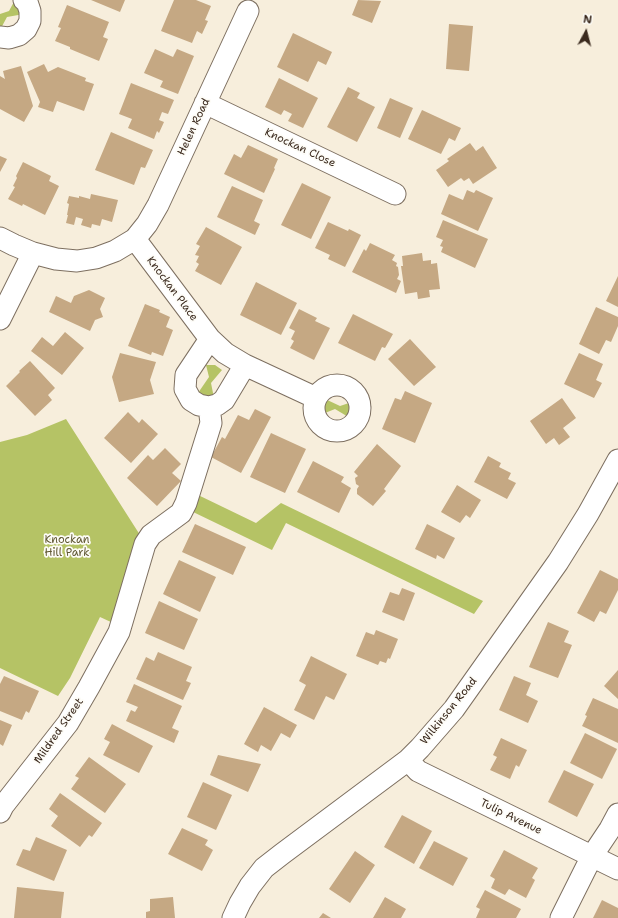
<!DOCTYPE html>
<style>
body{margin:0}
#map{position:relative;width:618px;height:918px;overflow:hidden;background:#f7eedc;font-family:"Shantell Sans",sans-serif}
canvas{display:block}
.north{position:absolute;left:566px;top:12px;width:40px;height:40px;-webkit-text-stroke:3px #fdfcf7;paint-order:stroke;rotate:7deg;font-size:11px;font-weight:700;line-height:16px;text-align:center;color:#3b2a1e}
.north::after{content:'';display:block;margin:auto;width:14px;height:18px;background:#3b2a1e;clip-path:polygon(50% 0,100% 100%,50% 72%,0 100%)}
</style>
<div id="map">
<canvas width="618" height="918"></canvas>
<div class="north">N</div>
</div>
<script>
const c = document.querySelector('canvas').getContext('2d');
c.lineJoin = 'round';
function paint(path, color) {
  c.fillStyle = color;
  c.fill(path, 'evenodd');
}
function toPath(rows) {
  const path = new Path2D();
  for (const r of rows) {
    if (r.length === 3) {
      path.moveTo(r[0] + r[2], r[1]);
      path.arc(r[0], r[1], r[2], 0, 2 * Math.PI);
      continue;
    }
    path.moveTo(r[0], r[1]);
    for (let i = 2; i < r.length; i += 2) path.lineTo(r[i], r[i + 1]);
  }
  return path;
}
function strokePath(path, color, width, dash) {
  c.strokeStyle = color;
  c.lineWidth = width;
  c.lineCap = dash ? 'butt' : 'round';
  c.setLineDash(dash || []);
  c.stroke(path);
}
function label(font, color, halo, rows, align = 'center') {
  c.font = font + ' "Shantell Sans",sans-serif';
  c.lineWidth = 3.5;
  c.setLineDash([]);
  c.textBaseline = 'middle';
  c.strokeStyle = halo;
  c.fillStyle = color;
  for (const [text, x, y, turn = 0] of rows) {
    c.save();
    c.translate(x, y);
    c.rotate((+turn || 0) * Math.PI / 180);
    c.textAlign = isNaN(turn) ? turn : align;
    if (halo) c.strokeText(text, 0, 0);
    c.fillText(text, 0, 0);
    c.restore();
  }
}
paint(toPath([
 [15,0,24,14,7,17,0,30,0,14,9,11],
 [206,365,215,365,222,370,211,383,214,398,206,397,198,393,209,377],
 [323,398,340,406,352,402,353,410,350,418,335,409,320,415,320,406],
 [66,419,140,535,113,623,100,617,70,678,58,696,0,668,0,442,27,435],
 [196,494,256,523,281,503,483,601,474,614,286,523,272,550,191,511]
]), '#b5c365');
paint(toPath([
 [91,0,125,0,120,12],
 [174,0,196,0,211,6,205,20,208,21,202,34,197,31,192,43,161,31],
 [358,0,381,1,372,23,352,15],
 [67,5,109,22,103,37,108,39,99,61,70,49,70,47,55,41,61,28,58,27],
 [449,24,473,26,469,71,446,69],
 [293,33,332,52,326,65,318,61,308,82,277,67],
 [155,49,173,57,177,49,194,56,178,94,160,87,163,81,144,73],
 [44,64,48,72,58,67,86,78,85,81,94,84,84,111,57,101,53,112,38,107,40,102,27,72],
 [21,66,33,106,24,122,0,109,0,76,5,79,3,71],
 [279,78,318,98,303,128,288,121,292,114,284,110,281,115,265,107],
 [131,83,174,100,168,114,162,112,159,120,164,122,159,133,157,131,154,139,128,128,132,119,119,114],
 [348,87,360,93,357,98,375,107,357,142,327,127],
 [390,98,413,108,400,138,377,128],
 [422,110,461,128,455,141,449,138,441,154,408,139],
 [111,132,153,150,145,168,141,167,134,185,95,170],
 [470,143,476,151,483,146,497,168,473,184,469,178,464,181,461,178,448,187,436,170,449,161,447,159],
 [248,145,278,159,274,168,275,169,264,193,224,174,234,154,241,158],
 [0,156,7,159,0,172],
 [23,162,51,176,49,181,59,186,45,215,23,204,22,206,8,199,15,187,13,186,17,178,16,176],
 [302,183,331,197,311,239,281,225],
 [232,186,263,200,254,221,260,224,255,235,217,217],
 [467,190,474,193,476,190,493,198,478,231,441,214,449,194,463,200],
 [91,194,118,200,112,222,102,219,100,226,92,224,91,228,81,225,83,219,76,217,74,225,66,223,68,215,67,215,69,204,67,203,69,196,79,198,79,196,90,199],
 [443,220,488,239,475,268,441,252,443,247,440,246,443,240,436,237],
 [328,222,348,231,349,229,361,235,345,267,328,259,330,255,315,248],
 [206,227,242,247,221,285,195,271,199,264,196,262,199,256,195,255,200,246,196,244],
 [370,243,395,255,392,260,397,263,396,266,398,267,399,275,397,279,401,281,396,293,352,272,364,249,366,251],
 [422,253,423,261,431,260,431,264,437,263,440,289,429,290,430,297,418,299,417,292,405,294,401,266,403,266,402,256],
 [618,276,618,307,606,301],
 [256,282,297,303,281,335,240,315],
 [89,290,105,298,100,309,103,317,95,320,90,331,49,312,56,296,71,303,74,296],
 [145,304,160,310,159,312,170,317,166,327,173,330,163,356,152,352,151,355,128,346],
 [596,307,618,317,618,326,611,342,606,340,599,354,579,344],
 [299,309,317,318,315,321,330,328,314,360,290,348,294,341,291,339,295,331,289,328],
 [353,314,393,334,385,348,382,347,375,361,338,343],
 [65,332,84,348,62,375,31,351,42,337,53,346],
 [410,339,436,367,414,386,388,359],
 [120,353,156,362,150,380,154,394,119,402,112,377],
 [579,353,603,364,596,380,602,383,594,398,564,384],
 [30,361,55,388,48,395,52,400,35,416,6,386,20,372,19,371],
 [405,391,432,403,415,443,382,429,395,398,401,400],
 [562,398,576,418,563,428,570,437,559,445,554,438,546,444,530,421],
 [255,409,271,417,241,473,211,457,222,437,225,439,238,415,249,420],
 [128,412,139,423,142,419,158,434,131,463,104,438],
 [271,433,306,449,285,493,250,477],
 [377,444,401,466,384,489,386,491,373,506,357,494,357,489,359,486,356,484,355,478,358,476,354,472],
 [165,448,181,464,172,473,181,481,157,506,127,478,148,455,153,460],
 [488,456,501,463,499,467,511,473,508,479,516,483,507,499,474,482],
 [313,461,344,477,341,482,351,488,339,513,297,492],
 [457,485,481,500,470,518,466,515,460,523,441,512],
 [195,524,246,547,233,575,182,552],
 [427,524,455,538,444,559,437,555,436,559,415,549],
 [179,560,216,577,200,612,163,594],
 [600,570,618,579,618,590,606,614,600,611,594,622,577,613],
 [402,588,415,593,404,621,382,612,390,592,399,595],
 [159,601,198,619,184,650,145,633],
 [548,622,569,631,564,642,572,645,558,678,529,667],
 [376,630,398,639,390,659,388,658,386,663,380,661,378,665,356,656,366,632,374,635],
 [158,652,192,667,186,681,191,683,183,700,136,679,146,657,154,661],
 [311,656,347,674,334,700,326,696,314,720,294,710,306,685,299,681],
 [618,670,618,699,604,686],
 [4,676,39,691,29,713,26,711,22,720,0,711,0,684],
 [514,676,531,683,526,695,538,701,528,723,499,710],
 [134,684,182,706,172,728,179,731,174,743,126,721,131,710,135,712,138,707,126,702],
 [593,698,618,709,618,743,582,726,587,716,585,715],
 [264,707,297,725,290,738,281,733,271,751,261,745,258,752,244,744],
 [0,720,12,725,3,746,0,744],
 [112,724,153,746,139,773,103,755,110,742,104,739],
 [585,733,617,749,602,779,570,763],
 [501,738,527,750,519,767,516,765,510,779,490,770,497,757,493,755],
 [218,755,261,764,248,792,210,775],
 [89,757,126,784,105,813,71,789,79,778,75,776],
 [564,770,594,784,577,817,548,802],
 [203,782,232,795,216,830,187,817],
 [60,793,102,823,92,837,89,835,80,847,51,826,58,816,49,809],
 [402,815,432,831,414,864,384,847],
 [182,828,208,840,205,845,213,850,202,871,168,854],
 [36,837,67,850,54,881,16,865,23,849,30,851],
 [434,841,468,858,453,886,419,868],
 [504,850,538,868,532,878,535,880,526,898,509,889,505,895,491,888,495,879,490,876],
 [355,851,375,865,350,903,329,889],
 [17,887,64,892,61,918,14,918],
 [485,890,521,909,516,918,476,918,480,909,476,907],
 [173,897,175,918,146,918,146,912,150,911,150,899],
 [385,897,406,909,401,918,373,918],
 [602,900,618,908,618,918,593,918],
 [323,913,331,918,319,918]
]), '#c5a883');
const minor = toPath([
 [0,37,9,38,19,35,26,29,30,21,30,11,27,2,24,0],
 [205,103,395,194],
 [0,238,14,245,33,253,56,259,77,261,96,258,115,251,135,239,147,224,158,205,248,11],
 [135,239,210,339,225,353,245,365,316,398],
 [0,319,33,253],
 [210,339,186,375,185,389,191,400,199,405,209,407,217,405,224,400,245,365],
 [337,408,23],
 [408,760,418,771,618,869],
 [0,812,3,806,68,723,89,687,119,632,145,544,151,535,181,513,186,503,211,423,209,407],
 [233,918,240,903,250,886,264,868,282,854,408,760,420,748,454,709,558,562,588,514,618,460],
 [561,918,592,856,610,829,618,814]
]);
strokePath(minor, '#7d6f60', 23);
strokePath(minor, '#fff', 21);
label('11px', '#3b2a1e', '#fdfcf7', [
 ["Helen Road",194,127,-65],
 ["Knockan Close",300,148,25],
 ["Knockan Place",172,289,53],
 ["Wilkinson Road",449,711,-51],
 ["Mildred Street",59,731,-55],
 ["Tulip Avenue",511,817,26]
]);
label('11px', '#605833', '#fdfcf7', [
 ["Knockan",67,540],
 ["Hill Park",67,553]
]);
</script>
